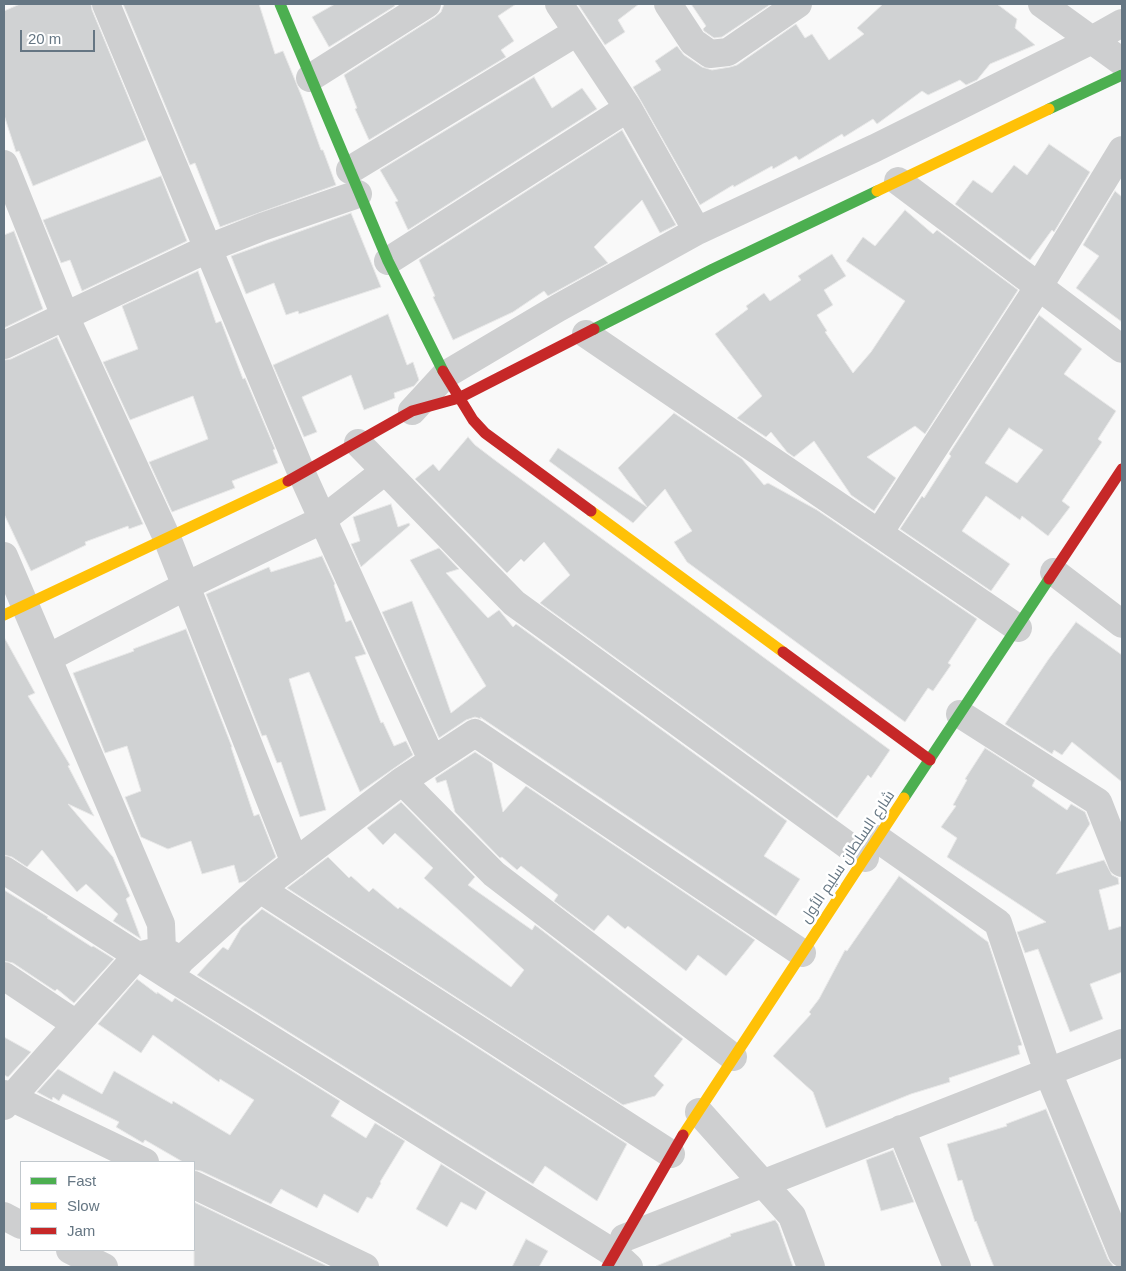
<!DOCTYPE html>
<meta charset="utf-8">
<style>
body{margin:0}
#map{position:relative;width:1126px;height:1271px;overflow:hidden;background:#f9f9f9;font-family:Arial,sans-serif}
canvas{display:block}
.frame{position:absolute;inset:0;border:5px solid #657683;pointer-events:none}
.legend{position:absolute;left:20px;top:1161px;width:175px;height:90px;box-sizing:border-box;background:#fff;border:1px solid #c1c8cd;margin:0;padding:6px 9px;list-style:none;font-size:15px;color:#657683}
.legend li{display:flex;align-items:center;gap:10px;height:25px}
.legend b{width:25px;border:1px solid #c1c8cd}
.scale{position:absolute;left:20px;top:30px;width:75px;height:22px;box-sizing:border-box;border:2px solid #657683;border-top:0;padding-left:6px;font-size:15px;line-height:18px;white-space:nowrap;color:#657683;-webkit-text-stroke:4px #fff;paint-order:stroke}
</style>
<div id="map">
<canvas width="1126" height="1271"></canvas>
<div class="frame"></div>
<ul class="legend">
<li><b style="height:6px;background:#4caf50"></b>Fast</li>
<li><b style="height:6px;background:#ffc107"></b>Slow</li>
<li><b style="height:6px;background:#c62828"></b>Jam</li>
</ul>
<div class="scale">20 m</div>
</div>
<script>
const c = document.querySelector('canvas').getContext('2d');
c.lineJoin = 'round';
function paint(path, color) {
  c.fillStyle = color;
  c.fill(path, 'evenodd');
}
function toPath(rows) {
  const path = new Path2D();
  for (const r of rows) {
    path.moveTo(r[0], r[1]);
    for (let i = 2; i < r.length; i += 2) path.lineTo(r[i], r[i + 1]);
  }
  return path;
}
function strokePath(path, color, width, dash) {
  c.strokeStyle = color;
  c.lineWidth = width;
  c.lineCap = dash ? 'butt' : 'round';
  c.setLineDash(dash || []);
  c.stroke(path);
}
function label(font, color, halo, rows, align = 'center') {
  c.font = font + ' Arial,Cairo,sans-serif';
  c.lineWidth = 5;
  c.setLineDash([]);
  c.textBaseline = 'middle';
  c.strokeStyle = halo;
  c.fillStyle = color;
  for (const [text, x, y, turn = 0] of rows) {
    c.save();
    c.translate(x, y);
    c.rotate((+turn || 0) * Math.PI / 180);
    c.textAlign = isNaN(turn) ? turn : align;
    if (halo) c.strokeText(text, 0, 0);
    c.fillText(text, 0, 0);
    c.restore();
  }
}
const building = toPath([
 [20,4,91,4,92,10,146,140,33,186,19,151,16,152,4,115,4,11,20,4],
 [123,4,259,4,275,54,283,51,302,97,321,150,323,150,336,185,220,227,195,163,190,165,123,4],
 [335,4,394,4,395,6,329,47,312,17,335,4],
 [444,4,516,4,498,16,514,41,501,50,506,57,369,140,355,109,357,108,344,75,435,17,441,12,444,4],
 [578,4,639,4,618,20,625,32,605,45,578,4],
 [691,4,771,4,722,37,714,38,704,31,703,29,706,26,691,4],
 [883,4,997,4,1017,19,1015,28,1035,45,990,64,977,80,966,85,960,80,928,95,922,91,877,124,873,119,844,137,842,134,799,160,796,156,773,169,772,166,734,187,733,185,700,205,633,87,661,70,655,61,677,46,684,55,702,67,712,70,730,67,737,65,796,24,805,38,812,34,829,60,864,34,857,28,883,4],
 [534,77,552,108,582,88,597,109,408,230,395,202,398,201,380,170,534,77],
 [622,130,676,225,660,233,642,200,594,247,608,263,548,296,544,291,513,312,453,340,433,297,435,296,419,260,622,130],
 [1049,144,1090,172,1054,232,1052,230,1030,260,955,204,973,180,992,193,1014,165,1027,175,1049,144],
 [161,176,187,241,82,291,70,260,61,263,43,220,161,176],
 [1115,191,1122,197,1122,322,1076,288,1099,256,1083,245,1115,191],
 [905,210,933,234,937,230,1018,290,925,434,915,426,867,457,896,478,874,511,851,495,814,441,794,457,787,452,771,432,766,437,737,418,762,396,715,334,748,309,746,306,764,293,770,301,801,280,798,276,832,254,846,276,824,290,833,305,817,315,827,331,825,332,853,373,871,352,905,301,846,261,863,237,875,246,905,210],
 [351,213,381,287,299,314,298,311,286,315,274,283,246,294,231,256,351,213],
 [14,231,43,309,4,328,4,235,14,231],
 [198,271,216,323,221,321,243,379,245,378,275,449,273,450,278,463,232,481,235,488,172,512,149,462,208,439,193,396,130,420,103,362,138,349,122,306,198,271],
 [388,314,407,365,413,362,419,380,414,386,394,393,395,398,364,410,351,375,302,397,317,432,304,437,273,365,388,314],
 [1039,315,1082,349,1064,374,1116,411,1098,439,1102,442,1062,501,1070,507,1048,536,1022,516,1020,520,986,496,962,531,1010,564,991,591,900,529,922,496,924,498,951,456,949,454,1039,315],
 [1009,428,1043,450,1017,483,985,463,1009,428],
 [57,337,143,524,129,529,128,526,85,542,86,545,31,571,4,514,4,360,11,359,57,337],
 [674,413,742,459,764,485,768,483,817,510,977,619,948,663,951,665,933,691,928,688,905,722,687,562,674,542,692,531,665,489,633,523,549,461,558,448,647,507,618,468,674,413],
 [468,437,475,445,496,461,890,750,871,778,868,775,837,818,540,603,570,575,544,542,524,562,521,559,507,573,415,479,433,464,439,471,468,437],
 [391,504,398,527,409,523,410,525,361,567,351,544,360,541,353,517,391,504],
 [439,548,459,569,446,573,488,618,499,610,513,627,516,624,787,821,764,856,800,879,776,916,480,717,481,719,475,717,466,720,439,738,382,612,412,601,451,713,486,686,410,560,439,548],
 [322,556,335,584,334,585,346,622,351,620,366,654,355,657,381,723,383,722,394,746,406,741,413,755,360,792,309,672,289,679,326,810,300,817,281,762,277,763,266,735,262,736,206,594,269,567,271,572,322,556],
 [1076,622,1122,655,1122,782,1072,742,1062,755,1054,750,1052,754,1005,724,1048,660,1076,622],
 [186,629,232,747,231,747,254,816,259,814,276,857,246,881,239,883,234,865,202,874,191,841,168,849,141,837,125,797,141,791,127,746,105,753,73,673,134,651,133,649,186,629],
 [4,637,35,693,28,696,70,765,68,766,94,816,68,804,113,857,130,896,126,899,141,939,113,921,118,914,86,884,77,892,42,850,27,867,12,857,4,855,4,637],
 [985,748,1035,780,1032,786,1067,810,1071,804,1085,812,1090,824,1056,874,1104,860,1112,875,1118,878,1119,884,1099,890,1109,930,1122,926,1122,972,1090,984,1103,1019,1070,1032,1038,949,1025,953,1017,932,1046,922,947,857,957,838,941,827,956,806,953,805,967,780,965,779,985,748],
 [475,752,492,763,503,812,526,786,755,940,726,976,698,955,686,971,628,926,625,929,608,915,594,931,554,901,558,895,521,866,517,870,502,857,500,858,455,812,446,780,437,783,435,778,475,752],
 [401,802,475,877,468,885,532,930,535,925,683,1039,654,1076,664,1085,655,1096,623,1105,287,888,328,857,349,878,351,876,369,892,373,888,398,909,400,907,511,987,524,970,424,878,433,868,395,833,383,845,367,828,401,802],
 [899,876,988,942,1022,1045,1018,1046,1020,1054,949,1078,950,1082,911,1094,826,1128,813,1092,773,1056,811,1014,809,1012,819,999,845,950,847,951,899,876],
 [4,890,48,917,47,918,92,947,93,946,114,959,74,1003,57,989,55,991,13,963,4,961,4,890],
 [262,909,627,1144,597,1201,545,1166,533,1184,197,975,223,947,228,950,241,928,262,909],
 [137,979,157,994,157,992,172,1002,175,998,340,1101,331,1116,366,1138,375,1123,405,1141,380,1182,381,1183,372,1199,367,1197,358,1213,324,1194,317,1208,281,1189,271,1204,201,1171,194,1170,194,1162,183,1162,145,1140,143,1143,116,1127,119,1122,63,1094,59,1101,53,1097,52,1100,37,1092,58,1069,102,1094,114,1071,172,1104,173,1101,230,1135,254,1100,220,1079,219,1082,153,1035,141,1053,98,1024,137,979],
 [4,1037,31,1052,8,1077,4,1075,4,1037],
 [1046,1109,1108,1259,1114,1267,994,1267,990,1257,976,1221,975,1222,962,1180,958,1181,947,1144,1007,1126,1006,1124,1046,1109],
 [893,1150,914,1202,881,1211,866,1160,893,1150],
 [441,1164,486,1192,476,1210,461,1202,447,1227,416,1209,441,1164],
 [194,1202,329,1267,194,1267,194,1202],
 [775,1220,778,1224,793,1267,656,1267,656,1266,731,1236,730,1234,775,1220],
 [526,1239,548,1251,539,1267,512,1267,526,1239]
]);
paint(building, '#d0d2d3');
strokePath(building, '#e8e8e8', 1);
strokePath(toPath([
 [106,4,302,474,432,760],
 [559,4,628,108,697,231],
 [668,4,693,42,710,54,728,52,798,4],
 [1042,4,1122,62],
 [310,78,427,4],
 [4,164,65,316,167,538,295,863],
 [350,170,577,32],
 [898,181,1122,349],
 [388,261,628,108],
 [586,334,1018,628],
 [4,345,209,248,262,227,358,194],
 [412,411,445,375,558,308,697,231,875,148,1090,41,1122,23],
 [358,443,514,603,865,858],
 [879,533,1039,286,1122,150],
 [4,556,161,924,162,950,181,960],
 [1054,572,1122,624],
 [48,658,186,586,322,520,385,471],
 [960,714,1098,802,1122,863],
 [402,781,494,874,733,1057],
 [878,839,998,923,1048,1072,1122,1253],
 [4,870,169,976,615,1254,629,1267],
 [260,889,671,1154],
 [4,976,76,1024],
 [169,976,181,960,260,889,402,781,475,733,802,953],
 [4,1094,145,1162],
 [4,1106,137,956,155,952],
 [699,1112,792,1216,811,1267],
 [901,1129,957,1267],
 [194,1185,365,1267],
 [4,1216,21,1225],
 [624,1238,1122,1043],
 [70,1250,104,1267]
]), '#cecfd0', 28);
strokePath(toPath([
 [280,4,388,261,443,371],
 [1049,109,1122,75],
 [594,329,713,269,877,191],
 [904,798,1049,579]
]), '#4caf50', 11);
strokePath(toPath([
 [877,191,1049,109],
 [591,511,783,652],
 [4,615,288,481],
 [683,1135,904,798]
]), '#ffc107', 11);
strokePath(toPath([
 [443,371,473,420,485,433,591,511],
 [288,481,412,411,459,398,594,329],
 [1049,579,1122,469],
 [783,652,930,760],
 [607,1267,683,1135]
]), '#c62828', 11);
label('15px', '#657683', '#fff', [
 ["شارع السلطان سليم الأول",848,857,-56]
]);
</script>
